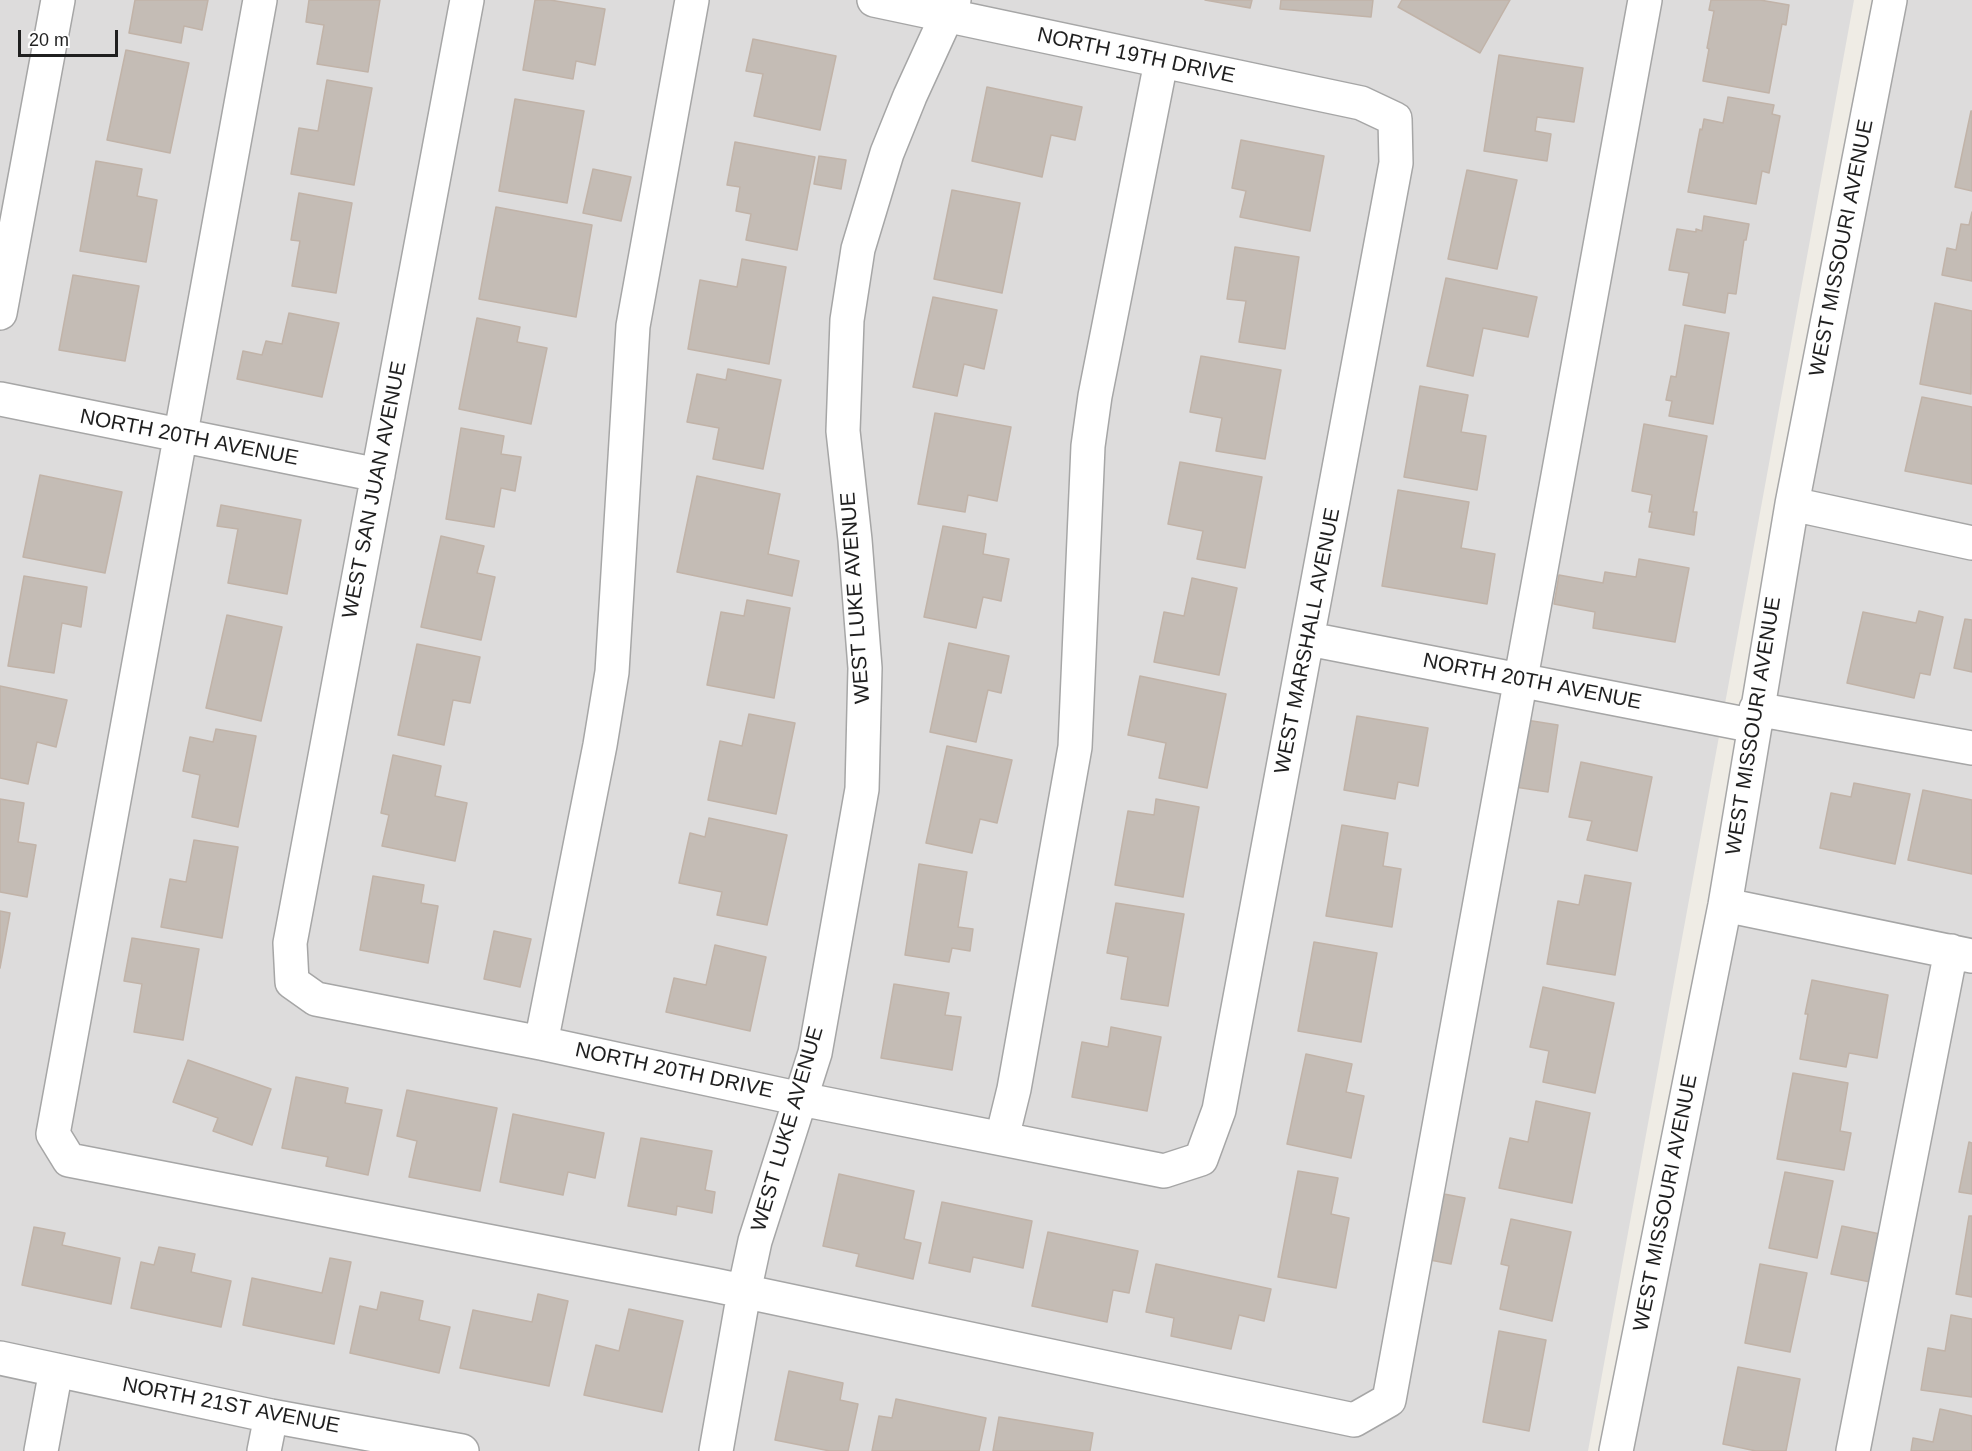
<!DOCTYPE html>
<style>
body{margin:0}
#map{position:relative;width:1972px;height:1451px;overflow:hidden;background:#efece5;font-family:Helvetica,sans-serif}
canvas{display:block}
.scale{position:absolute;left:18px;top:30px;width:100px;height:27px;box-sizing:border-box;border:3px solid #1f1f1f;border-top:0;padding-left:8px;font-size:18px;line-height:21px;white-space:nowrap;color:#1f1f1f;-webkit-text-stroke:4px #fff;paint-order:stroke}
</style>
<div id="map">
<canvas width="1972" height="1451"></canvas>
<div class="scale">20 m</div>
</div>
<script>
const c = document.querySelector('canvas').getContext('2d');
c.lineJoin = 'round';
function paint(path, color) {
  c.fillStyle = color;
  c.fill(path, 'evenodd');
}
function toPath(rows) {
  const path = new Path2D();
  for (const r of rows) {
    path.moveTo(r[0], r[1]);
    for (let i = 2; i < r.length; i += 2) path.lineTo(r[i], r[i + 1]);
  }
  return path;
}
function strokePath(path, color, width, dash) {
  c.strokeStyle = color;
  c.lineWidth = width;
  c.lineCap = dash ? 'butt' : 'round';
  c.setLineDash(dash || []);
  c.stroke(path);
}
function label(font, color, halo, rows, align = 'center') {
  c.font = font + ' Helvetica,sans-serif';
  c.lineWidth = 4.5;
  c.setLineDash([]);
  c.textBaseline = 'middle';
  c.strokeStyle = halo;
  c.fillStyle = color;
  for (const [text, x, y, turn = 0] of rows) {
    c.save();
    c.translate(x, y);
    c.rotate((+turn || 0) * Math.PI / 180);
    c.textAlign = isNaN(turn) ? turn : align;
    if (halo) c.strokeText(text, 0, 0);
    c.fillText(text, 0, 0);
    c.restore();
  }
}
paint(toPath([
 [0,0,1854,0,1588,1451,0,1451],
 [1890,0,1972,0,1972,1451,1614,1451]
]), '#dddcdc');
const building = toPath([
 [135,0,208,0,202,30,184,26,181,43,129,33,135,0],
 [309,0,380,0,368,72,317,64,324,25,306,22,309,0],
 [535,0,550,0,605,9,595,65,576,61,573,79,523,70,535,0],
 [1205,0,1252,0,1250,8,1205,0],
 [1281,0,1373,0,1371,17,1280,9,1281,0],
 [1402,0,1510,0,1480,53,1398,7,1402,0],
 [1711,0,1760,0,1789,5,1786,25,1782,24,1769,93,1703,81,1709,49,1707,48,1714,11,1709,10,1711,0],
 [753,39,836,56,820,130,754,116,763,74,746,71,753,39],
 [126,50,189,63,170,153,107,140,126,50],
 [1499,55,1583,68,1574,122,1537,117,1535,131,1551,134,1547,161,1484,151,1499,55],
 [327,80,372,88,354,185,291,174,299,128,318,131,327,80],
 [987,87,1082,107,1075,140,1051,135,1042,177,972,161,987,87],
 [1728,97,1774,105,1772,114,1780,116,1769,173,1762,171,1756,204,1688,192,1700,129,1702,130,1704,119,1723,123,1728,97],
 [515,99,584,111,567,203,499,191,515,99],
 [1971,111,1972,111,1972,191,1955,187,1971,111],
 [1241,140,1324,156,1310,231,1240,217,1246,191,1232,188,1241,140],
 [735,142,815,157,797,250,746,240,751,214,736,211,740,187,727,185,735,142],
 [819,156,846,160,841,189,814,184,819,156],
 [96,161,142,169,137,196,157,200,146,262,80,251,96,161],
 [593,169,631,177,621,221,583,213,593,169],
 [1467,170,1517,180,1497,269,1448,259,1467,170],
 [952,190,1020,203,1002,293,934,279,952,190],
 [299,193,352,203,336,293,292,286,300,241,291,240,299,193],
 [496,207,592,225,576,317,479,299,496,207],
 [1972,212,1972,281,1942,275,1947,248,1956,250,1961,224,1969,225,1972,212],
 [1704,216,1749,224,1746,240,1744,240,1736,294,1728,293,1725,313,1683,305,1689,273,1669,270,1677,229,1696,232,1696,229,1702,231,1704,216],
 [1235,247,1299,257,1285,349,1239,342,1246,301,1227,299,1235,247],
 [742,259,786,267,769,364,688,349,700,280,737,287,742,259],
 [73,275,139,286,125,361,59,350,73,275],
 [1446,278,1537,297,1528,337,1483,328,1473,376,1427,366,1446,278],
 [933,297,997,310,984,369,964,364,957,396,913,387,933,297],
 [1935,303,1972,311,1971,394,1920,384,1935,303],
 [289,313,339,323,322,397,237,379,243,351,262,355,266,341,282,344,289,313],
 [477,318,520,327,517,342,547,348,531,424,459,409,477,318],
 [1685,325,1729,333,1713,424,1669,416,1672,401,1666,400,1671,376,1676,377,1685,325],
 [1201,356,1281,370,1265,459,1216,451,1222,418,1190,412,1201,356],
 [728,369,781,380,763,469,713,459,719,428,687,422,697,374,726,380,728,369],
 [1420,386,1468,395,1461,432,1486,436,1477,490,1404,477,1420,386],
 [1922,397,1972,407,1972,484,1905,471,1922,397],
 [935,413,1011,427,997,501,968,495,965,512,918,504,935,413],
 [1644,424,1707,436,1693,512,1697,512,1694,535,1649,527,1652,512,1649,512,1652,495,1632,491,1644,424],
 [461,428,504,436,501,454,521,457,515,491,501,488,494,527,446,519,461,428],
 [1180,462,1262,477,1245,568,1197,559,1203,531,1168,524,1180,462],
 [40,475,122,492,105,573,23,557,40,475],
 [697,476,780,494,768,554,799,561,792,596,677,572,697,476],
 [1398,490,1469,502,1461,548,1495,554,1487,604,1382,586,1398,490],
 [221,505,301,520,287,594,228,583,238,529,217,526,221,505],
 [943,526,986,534,983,554,1009,559,1001,601,983,597,976,628,924,617,943,526],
 [441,536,484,546,477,573,495,577,481,640,421,627,441,536],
 [1639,559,1689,568,1675,642,1593,628,1595,612,1554,604,1559,575,1603,583,1605,572,1636,577,1639,559],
 [24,576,87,587,81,627,62,623,54,673,8,666,24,576],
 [1192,578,1237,588,1219,675,1154,662,1164,612,1184,616,1192,578],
 [747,600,790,608,774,698,707,685,721,612,744,616,747,600],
 [1919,611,1943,617,1930,675,1920,673,1914,698,1847,683,1863,612,1916,623,1919,611],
 [227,615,282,627,261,721,206,708,227,615],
 [1965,619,1972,620,1972,672,1954,668,1965,619],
 [949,643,1009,656,1001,693,988,690,976,742,930,732,949,643],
 [417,644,480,657,470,703,453,700,444,745,398,735,417,644],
 [1140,676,1226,694,1207,788,1159,778,1166,743,1128,735,1140,676],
 [0,686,67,700,56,747,37,742,28,784,0,778,0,686],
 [749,714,795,723,776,814,708,800,720,741,742,746,749,714],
 [1357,716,1428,728,1418,786,1398,782,1395,799,1344,790,1357,716],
 [1526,720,1558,725,1548,792,1515,787,1526,720],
 [216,729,256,736,238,827,192,817,200,775,183,771,190,737,213,742,216,729],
 [947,746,1012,760,997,823,980,819,972,853,926,843,947,746],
 [393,755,441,766,435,796,467,803,455,861,382,846,389,815,381,813,393,755],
 [1581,762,1652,777,1637,851,1587,840,1592,821,1569,817,1581,762],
 [1854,783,1910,794,1895,864,1820,848,1831,793,1851,797,1854,783],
 [1923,790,1972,800,1972,874,1908,860,1923,790],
 [0,799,24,803,18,842,36,845,27,897,0,892,0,799],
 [1156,799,1199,807,1183,897,1115,885,1128,811,1154,815,1156,799],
 [709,818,787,835,767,925,717,915,722,892,679,883,690,833,705,837,709,818],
 [1342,825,1388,833,1383,866,1401,869,1392,927,1326,916,1342,825],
 [194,840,238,847,222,938,161,927,170,879,186,882,194,840],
 [919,864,967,872,958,927,973,929,970,951,952,948,949,962,905,955,919,864],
 [1585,875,1631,883,1615,975,1547,964,1558,901,1579,905,1585,875],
 [373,876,424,885,421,903,438,906,428,963,360,950,373,876],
 [1116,903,1184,914,1168,1006,1121,999,1128,957,1107,953,1116,903],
 [0,911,10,913,0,968,0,911],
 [494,931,531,939,520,987,484,979,494,931],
 [132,938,199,949,183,1040,134,1032,142,984,124,981,132,938],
 [1314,942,1377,953,1361,1042,1298,1031,1314,942],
 [715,945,766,957,750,1031,666,1012,674,978,706,985,715,945],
 [1812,980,1888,995,1877,1058,1849,1053,1846,1067,1800,1059,1808,1014,1805,1014,1812,980],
 [894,984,949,993,945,1015,961,1017,952,1070,881,1058,894,984],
 [1543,987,1614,1003,1595,1093,1543,1082,1549,1051,1530,1047,1543,987],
 [1111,1027,1161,1037,1147,1111,1072,1097,1082,1042,1108,1047,1111,1027],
 [1306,1054,1352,1064,1346,1092,1364,1096,1351,1158,1287,1144,1306,1054],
 [188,1060,271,1089,252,1145,213,1131,218,1118,173,1102,188,1060],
 [1793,1073,1848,1083,1840,1131,1851,1133,1844,1170,1777,1159,1793,1073],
 [296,1077,348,1088,345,1103,382,1110,368,1175,326,1166,328,1157,282,1148,296,1077],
 [407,1090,497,1108,480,1191,409,1177,417,1141,397,1136,407,1090],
 [1536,1101,1590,1113,1572,1203,1499,1188,1510,1138,1528,1142,1536,1101],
 [513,1114,604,1133,595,1178,568,1172,563,1195,500,1182,513,1114],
 [641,1138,712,1151,705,1190,715,1192,712,1213,677,1206,676,1215,628,1206,641,1138],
 [1969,1142,1972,1143,1972,1194,1959,1192,1969,1142],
 [1298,1171,1338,1178,1331,1214,1349,1218,1336,1288,1278,1277,1298,1171],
 [1785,1172,1833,1181,1817,1258,1769,1248,1785,1172],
 [839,1174,914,1191,904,1239,921,1243,913,1279,856,1266,859,1254,823,1246,839,1174],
 [1444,1194,1465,1198,1451,1264,1430,1260,1444,1194],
 [942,1202,1032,1221,1023,1268,973,1257,970,1272,929,1263,942,1202],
 [1969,1216,1972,1216,1972,1297,1956,1294,1969,1216],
 [1511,1219,1571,1232,1552,1321,1500,1309,1509,1266,1501,1264,1511,1219],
 [1842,1226,1880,1234,1870,1282,1831,1274,1842,1226],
 [34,1227,65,1233,62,1245,120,1258,111,1304,22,1285,34,1227],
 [1048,1232,1138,1251,1129,1293,1113,1290,1107,1322,1032,1306,1048,1232],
 [159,1247,195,1254,191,1272,231,1281,221,1327,131,1308,141,1262,154,1265,159,1247],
 [330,1258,351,1262,334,1344,243,1325,252,1278,322,1293,330,1258],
 [1156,1264,1271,1289,1264,1321,1239,1315,1231,1349,1171,1336,1174,1318,1146,1312,1156,1264],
 [1760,1264,1807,1273,1790,1352,1745,1343,1760,1264],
 [381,1292,423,1301,419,1320,450,1327,439,1373,350,1353,360,1306,377,1310,381,1292],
 [538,1294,568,1301,549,1386,460,1368,473,1310,532,1322,538,1294],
 [629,1309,683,1321,662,1412,584,1395,596,1345,619,1351,629,1309],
 [1951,1315,1972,1319,1972,1397,1921,1390,1928,1348,1945,1351,1951,1315],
 [1499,1331,1546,1340,1529,1431,1483,1422,1499,1331],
 [1738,1367,1800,1379,1786,1451,1756,1451,1723,1444,1738,1367],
 [789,1371,843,1383,840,1400,858,1404,848,1451,830,1451,775,1440,789,1371],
 [896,1399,986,1418,979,1451,872,1451,879,1416,892,1418,896,1399],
 [1940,1409,1972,1416,1972,1451,1911,1451,1913,1438,1933,1442,1940,1409],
 [999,1417,1093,1433,1090,1451,993,1451,999,1417]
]);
paint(building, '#c4bcb5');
strokePath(building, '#c1b3a8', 1.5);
const minor = toPath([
 [260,0,53,1134,69,1160,714,1285,1354,1420,1389,1400,1645,0],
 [467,0,290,943,292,982,316,999,541,1043,801,1099,1164,1171,1201,1159,1219,1110,1396,163,1395,119,1361,103,874,0],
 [0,313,58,0],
 [0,399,378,475],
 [1792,504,1972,543],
 [1309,639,1755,726],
 [1756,709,1972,748],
 [1725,905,1972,956],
 [541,1043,600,745,612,672,633,326,692,0],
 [1002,1138,1014,1089,1075,747,1088,446,1095,396,1161,62],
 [0,1358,271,1416,462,1451],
 [41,1451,56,1370],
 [264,1451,271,1416],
 [716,1451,744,1292,755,1241,815,1053,862,789,865,668,855,540,843,431,847,320,858,249,887,153,910,96,954,0],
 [1616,1451,1725,905,1792,504,1890,0],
 [1853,1451,1951,951]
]);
strokePath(minor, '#a6a6a6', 36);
strokePath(minor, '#fff', 33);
label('21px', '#1f1f1f', '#fff', [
 ["NORTH 19TH DRIVE",1136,56,12],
 ["WEST MISSOURI AVENUE",1842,248,-79],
 ["NORTH 20TH AVENUE",189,438,11],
 ["WEST SAN JUAN AVENUE",375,490,-79],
 ["WEST LUKE AVENUE",856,598,-94],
 ["WEST MARSHALL AVENUE",1308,641,-79],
 ["NORTH 20TH AVENUE",1532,682,11],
 ["WEST MISSOURI AVENUE",1754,726,-81],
 ["NORTH 20TH DRIVE",674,1071,12],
 ["WEST LUKE AVENUE",788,1129,-74],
 ["WEST MISSOURI AVENUE",1666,1203,-79],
 ["NORTH 21ST AVENUE",231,1406,11]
]);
</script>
